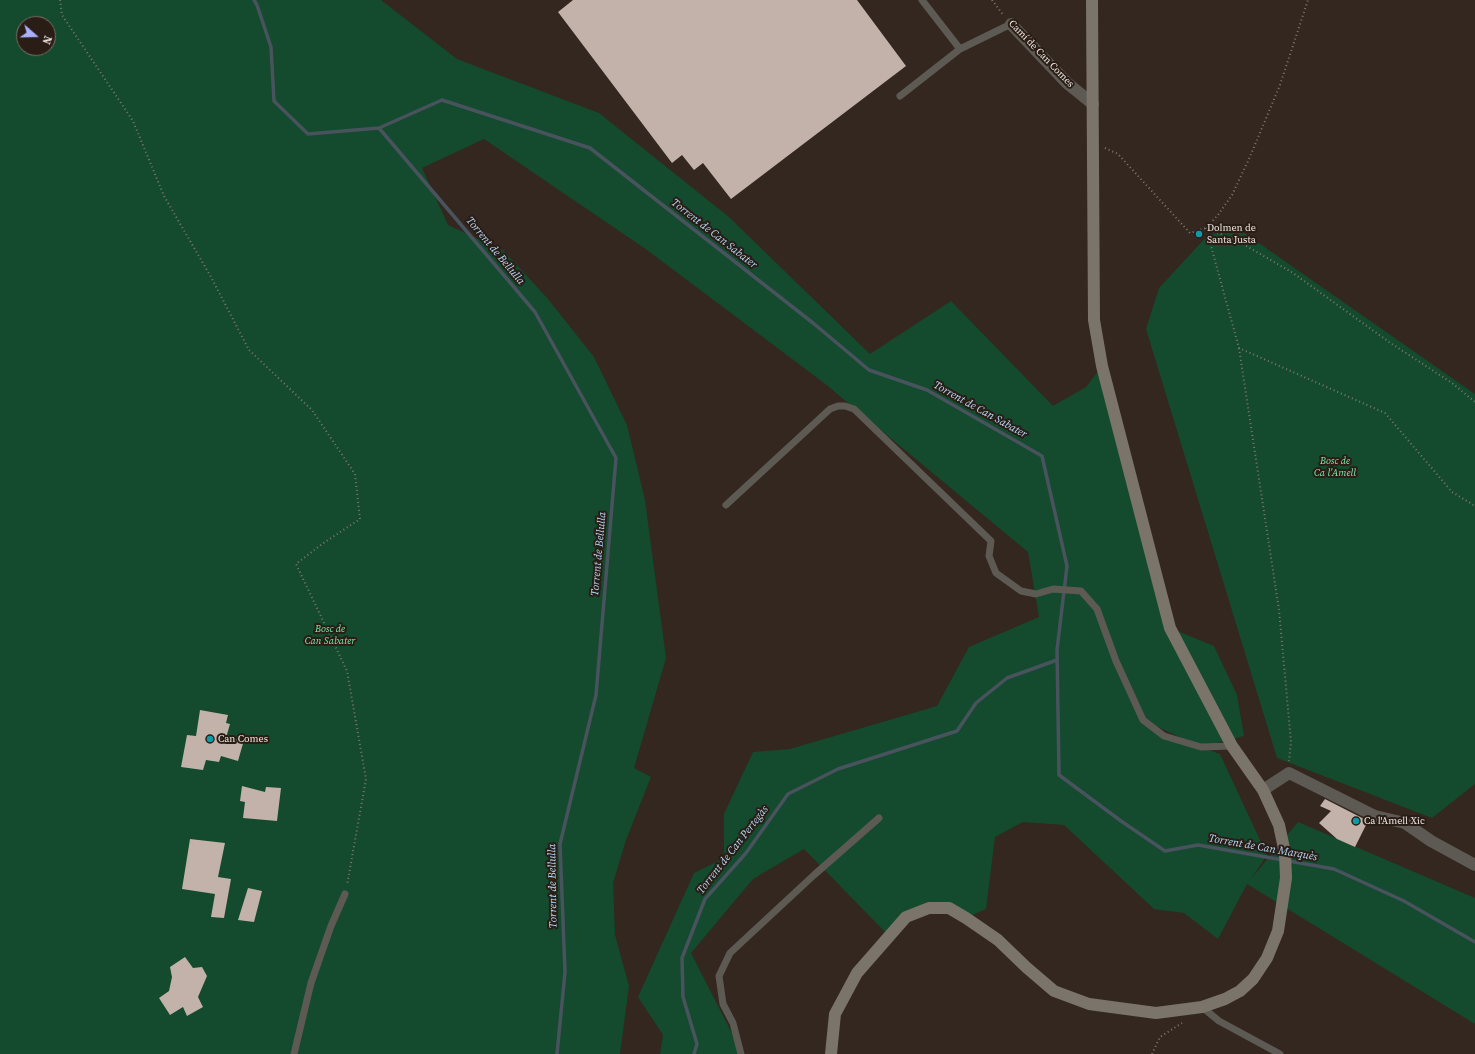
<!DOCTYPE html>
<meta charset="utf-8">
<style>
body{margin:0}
#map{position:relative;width:1475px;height:1054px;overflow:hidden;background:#332720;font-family:"Source Serif 4",serif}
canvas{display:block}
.north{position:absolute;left:16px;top:16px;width:40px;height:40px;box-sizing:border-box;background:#291d16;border:1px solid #796e68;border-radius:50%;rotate:110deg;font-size:11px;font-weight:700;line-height:16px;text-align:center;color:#f1e8e3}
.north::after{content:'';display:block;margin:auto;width:14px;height:18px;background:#a9b0fc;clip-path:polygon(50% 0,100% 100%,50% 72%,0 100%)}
</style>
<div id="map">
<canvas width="1475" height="1054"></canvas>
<div class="north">N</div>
</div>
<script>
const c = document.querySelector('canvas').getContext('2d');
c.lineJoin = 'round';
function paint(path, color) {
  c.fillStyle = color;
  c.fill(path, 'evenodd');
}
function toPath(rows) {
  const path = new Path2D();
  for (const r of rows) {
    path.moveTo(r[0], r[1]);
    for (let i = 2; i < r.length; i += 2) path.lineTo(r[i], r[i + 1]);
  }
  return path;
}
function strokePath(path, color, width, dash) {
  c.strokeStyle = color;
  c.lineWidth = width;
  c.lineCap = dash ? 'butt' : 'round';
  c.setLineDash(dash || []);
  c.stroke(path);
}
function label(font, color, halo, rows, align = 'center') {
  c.font = font + ' "Source Serif 4",serif';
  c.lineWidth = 4;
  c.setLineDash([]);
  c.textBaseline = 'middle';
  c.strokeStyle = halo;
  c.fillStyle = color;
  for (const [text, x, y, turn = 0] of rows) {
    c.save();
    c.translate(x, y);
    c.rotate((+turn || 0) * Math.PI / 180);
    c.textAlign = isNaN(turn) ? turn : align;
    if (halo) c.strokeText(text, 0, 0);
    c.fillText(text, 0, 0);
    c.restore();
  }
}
paint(toPath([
 [0,0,381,0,457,59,599,113,729,217,870,354,951,301,1053,406,1086,387,1102,366,1170,628,1214,646,1237,695,1244,736,1201,747,1220,754,1267,855,1251,879,1298,822,1475,898,1475,1024,1247,884,1218,939,1184,913,1154,909,1064,825,1023,822,995,837,986,909,966,918,929,908,889,936,804,849,753,879,691,953,739,1047,737,1054,660,1054,663,1035,638,997,694,873,724,858,724,814,753,752,790,749,937,706,969,647,1039,617,1028,552,824,383,647,250,484,139,422,168,448,225,504,251,548,299,594,357,627,425,645,500,666,658,634,768,651,777,626,840,613,883,615,935,629,986,620,1054,0,1054],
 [24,24,48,24,48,48,24,48],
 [1145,721,1197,745,1164,736],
 [1243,232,1475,394,1475,784,1432,818,1277,758,1146,329,1159,288,1209,234]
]), '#144a2e');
strokePath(toPath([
 [254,0,257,5,271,47,274,101,308,134,379,128,442,100,590,148,813,323,869,370,927,390,1042,456,1067,566,1057,650,1059,775,1121,821,1165,851,1198,845,1334,869,1404,901,1475,942],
 [379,128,535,312,616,458,596,695,560,844,565,972,557,1054],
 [694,1054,697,1044,683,997,682,958,705,899,746,853,788,794,838,769,957,731,976,703,1007,678,1057,660]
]), '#48535d', 3.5);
paint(toPath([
 [573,0,857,0,906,66,731,199,703,163,694,170,682,155,672,163,558,12],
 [200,710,228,715,226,723,230,724,226,738,244,740,238,761,221,756,219,762,206,760,203,770,181,767,187,735,196,736],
 [242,786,265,792,266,787,281,788,277,821,243,818,245,802,240,801],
 [1325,799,1368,821,1355,847,1337,839,1319,823,1331,811,1320,806],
 [190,839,225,843,218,877,231,879,224,918,211,917,215,894,182,889],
 [248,888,262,891,254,922,238,920],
 [185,957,193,968,202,967,207,976,198,997,203,1007,187,1016,183,1007,170,1015,159,998,169,991,172,977,170,967]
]), '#c2b2a9');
strokePath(toPath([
 [60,0,62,15,133,121,164,196,211,277,249,350,312,410,355,474,360,519,322,544,296,564,347,671,366,779,347,885],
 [992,0,1004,16],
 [1105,148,1118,154,1190,233,1206,228,1218,215,1232,195,1249,159,1280,85,1308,0],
 [1206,228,1239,348,1385,413,1452,492,1475,506],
 [1206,228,1236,240,1293,273,1389,342,1452,383,1475,402],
 [1239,348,1279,610,1291,742,1289,761],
 [1152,1054,1160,1037,1182,1023]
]), '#827771', 2, [1, 3]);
strokePath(toPath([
 [922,0,960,49],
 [900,96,960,49,1011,24],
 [726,505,830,409,838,406,845,406,854,409,991,541,989,556,996,573,1021,591,1036,594,1053,589,1081,591,1097,609,1116,661,1143,720,1164,736,1201,747,1232,746],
 [1202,1007,1219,1021,1280,1054],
 [294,1054,311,983,331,926,345,894],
 [741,1054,733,1023,723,1004,719,976,730,953,814,875,879,818]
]), '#5d5a54', 7);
strokePath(toPath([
 [1011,24,1067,83,1093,104],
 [1263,790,1289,773,1375,816,1405,823,1431,841,1475,865]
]), '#5d5a54', 12);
strokePath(toPath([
 [831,1054,835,1014,857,973,906,917,929,908,949,908,966,918,998,940,1026,967,1054,991,1089,1004,1156,1013,1202,1007,1225,999,1240,991,1253,979,1267,958,1278,931,1286,878,1285,853,1279,825,1263,790,1232,746,1170,628,1102,366,1094,320,1092,0]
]), '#7a746b', 12);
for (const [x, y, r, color] of [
 [1199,234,4,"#0f9aa8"],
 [210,739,4,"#0f9aa8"],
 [1356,821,4,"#0f9aa8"]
]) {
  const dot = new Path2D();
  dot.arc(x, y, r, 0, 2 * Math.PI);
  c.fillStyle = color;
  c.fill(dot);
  strokePath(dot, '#291d16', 1.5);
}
label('10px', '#f1e8e3', '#291d16', [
 ["Camí de Can Comes",1041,54,46]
]);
label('10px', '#f1e8e3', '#291d16', [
 ["Dolmen de",1207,228],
 ["Santa Justa",1207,240],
 ["Can Comes",218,739],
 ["Ca l'Amell Xic",1364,821]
], 'left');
label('italic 10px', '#79edab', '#291d16', [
 ["Bosc de",1335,461],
 ["Ca l'Amell",1335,473],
 ["Bosc de",330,629],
 ["Can Sabater",330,641]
]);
label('italic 11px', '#b4d9f7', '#291d16', [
 ["Torrent de Can Sabater",714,234,38],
 ["Torrent de Bellulla",495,251,50],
 ["Torrent de Can Sabater",980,410,29],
 ["Torrent de Bellulla",599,554,-85],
 ["Torrent de Can Marquès",1263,848,10],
 ["Torrent de Can Pertegàs",733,850,-52],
 ["Torrent de Bellulla",553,886,-91]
]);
</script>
